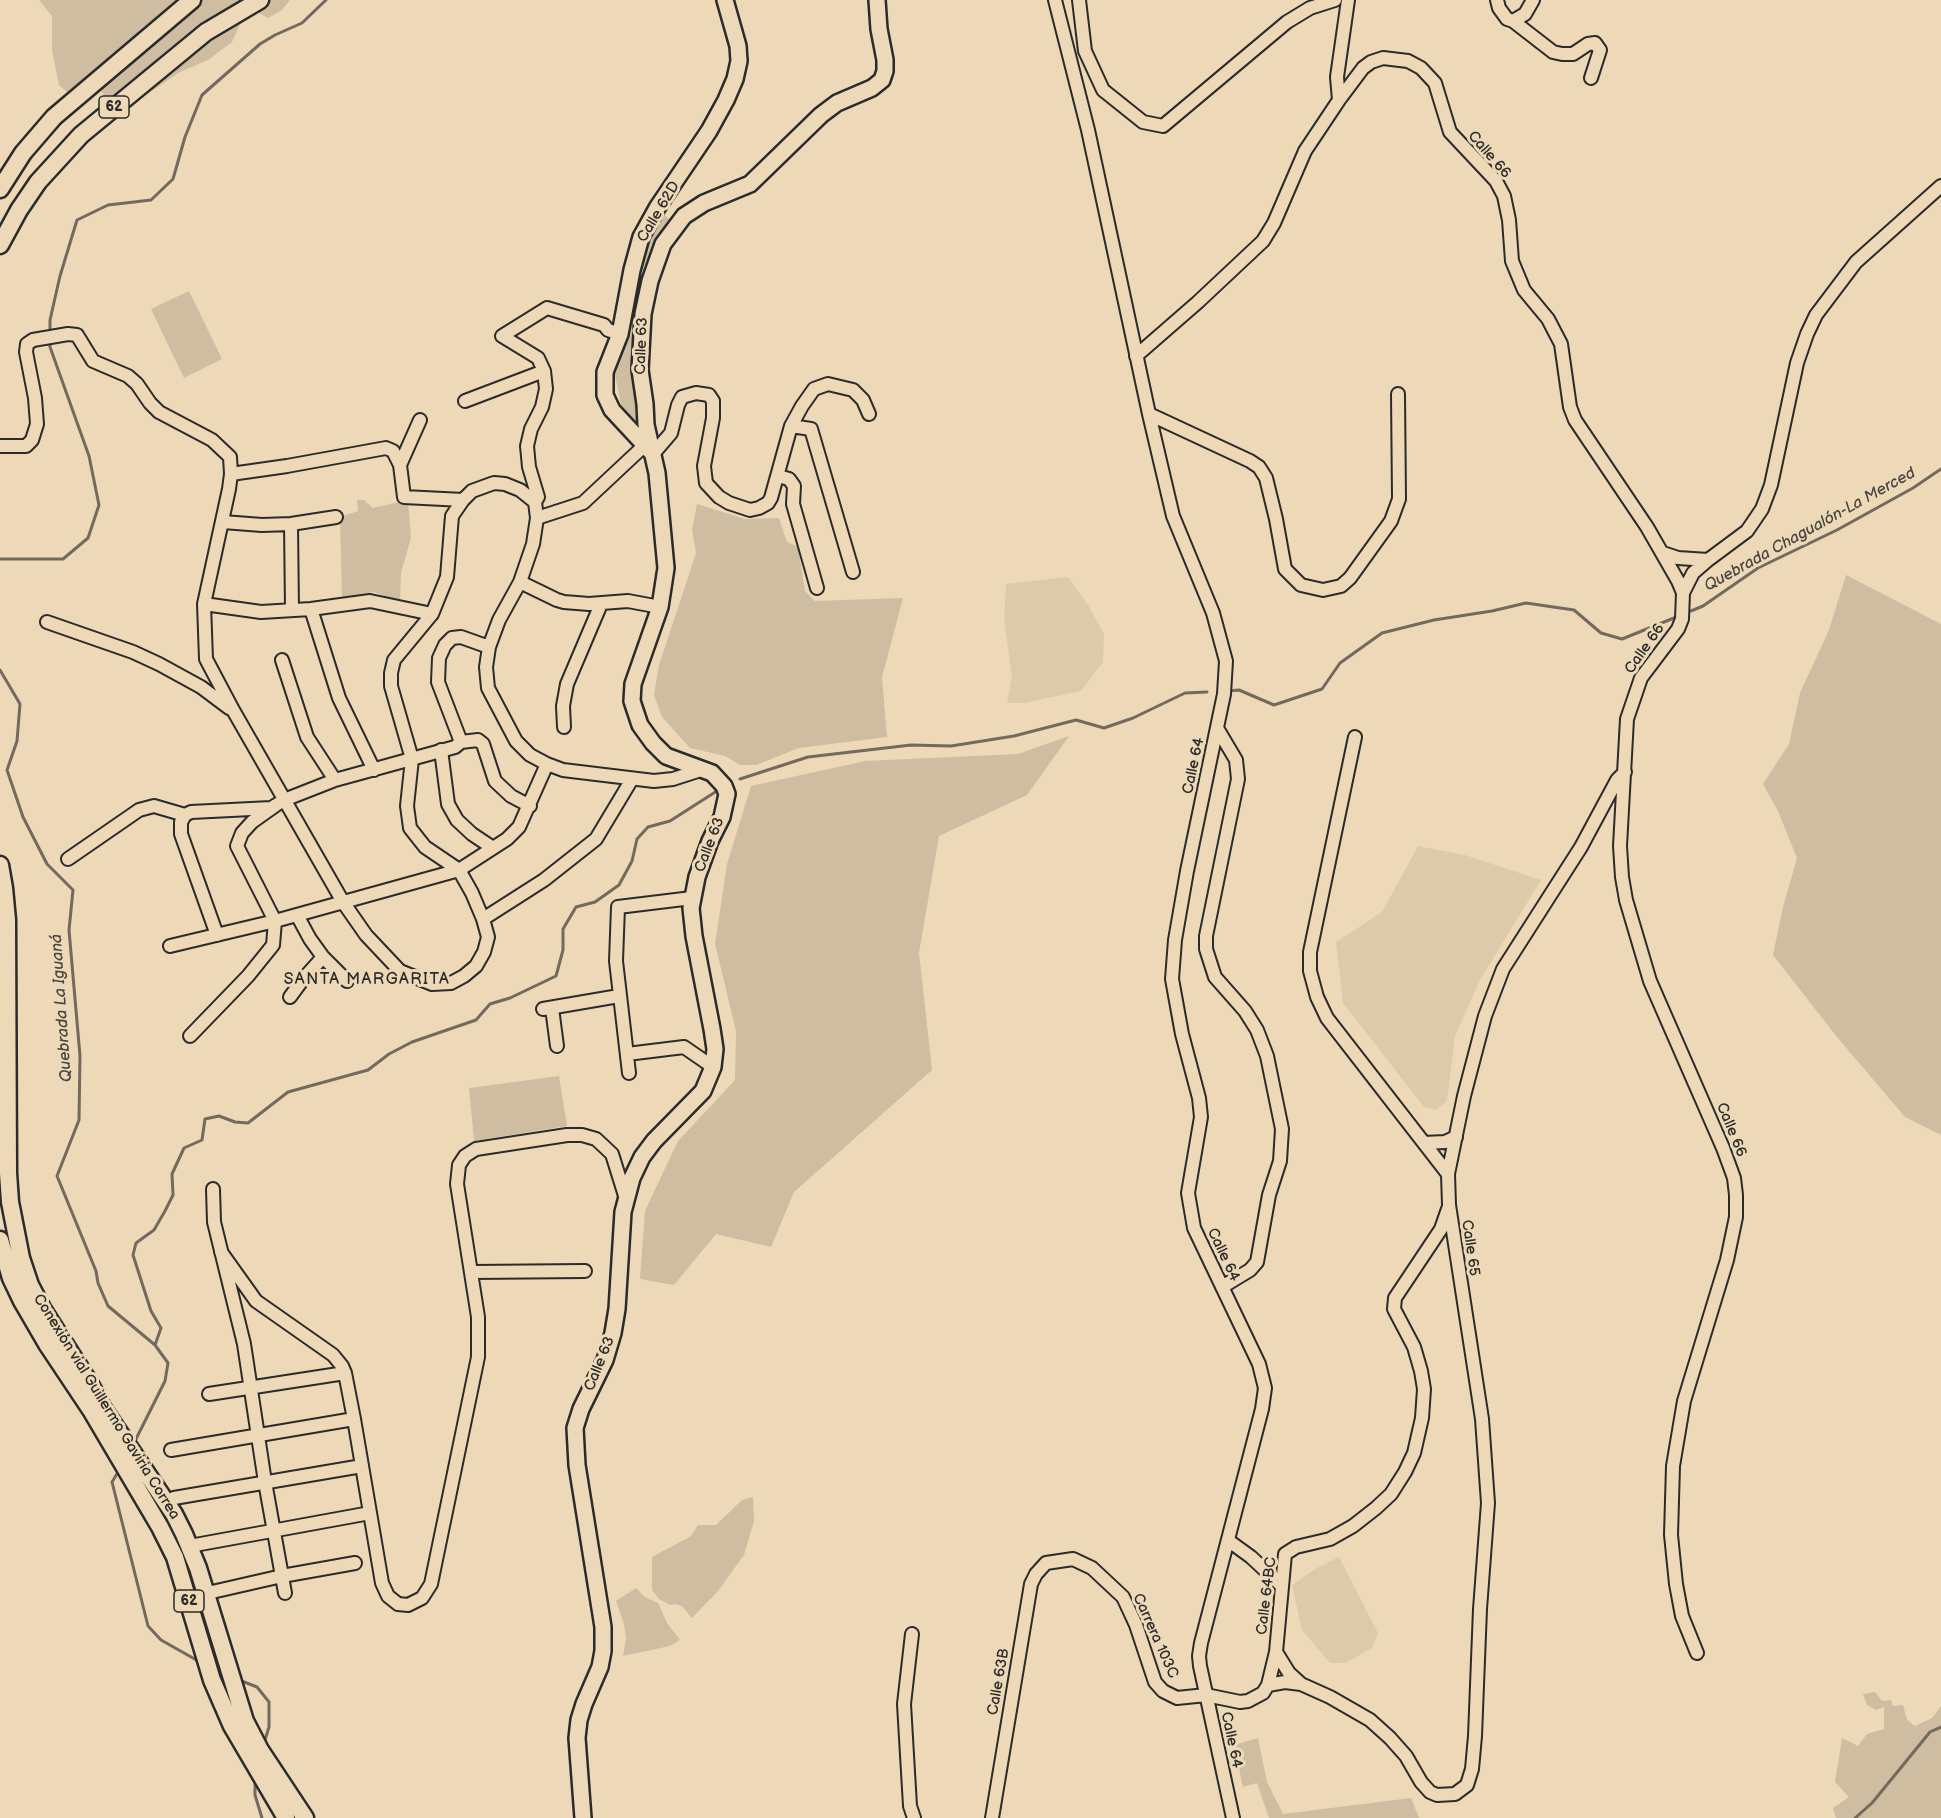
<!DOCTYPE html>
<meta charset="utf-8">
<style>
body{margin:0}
canvas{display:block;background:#edd9b7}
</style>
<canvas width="1941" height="1818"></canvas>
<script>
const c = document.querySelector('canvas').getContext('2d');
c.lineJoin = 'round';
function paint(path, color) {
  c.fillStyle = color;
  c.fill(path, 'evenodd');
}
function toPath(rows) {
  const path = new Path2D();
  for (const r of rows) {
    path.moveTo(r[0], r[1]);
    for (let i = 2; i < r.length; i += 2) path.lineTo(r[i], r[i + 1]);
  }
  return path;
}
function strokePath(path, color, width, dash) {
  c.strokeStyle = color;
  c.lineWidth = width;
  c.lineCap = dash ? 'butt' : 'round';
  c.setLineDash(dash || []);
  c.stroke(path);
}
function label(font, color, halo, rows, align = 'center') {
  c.font = font + ' "Balsamiq Sans",sans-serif';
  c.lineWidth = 6;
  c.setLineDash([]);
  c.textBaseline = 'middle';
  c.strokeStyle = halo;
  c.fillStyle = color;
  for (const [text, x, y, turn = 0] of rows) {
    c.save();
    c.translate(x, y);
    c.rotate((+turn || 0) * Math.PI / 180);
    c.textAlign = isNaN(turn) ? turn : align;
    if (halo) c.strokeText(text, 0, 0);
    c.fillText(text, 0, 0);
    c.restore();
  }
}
paint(toPath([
 [1068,577,1088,605,1104,634,1103,662,1081,691,1024,703,1007,703,1012,676,1004,619,1006,584],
 [1418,846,1465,855,1541,880,1480,980,1455,1036,1447,1101,1436,1110,1424,1107,1343,1003,1336,942,1382,912],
 [1339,1557,1378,1633,1372,1648,1345,1663,1330,1663,1302,1630,1292,1585,1315,1569]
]), '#ddcaab');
paint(toPath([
 [39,0,290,0,282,10,268,18,248,7,232,42,208,60,180,72,128,107,111,106,97,84,78,102,59,85,52,50,52,16],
 [661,213,670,219,653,249,641,293,637,296,641,270,649,239],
 [189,291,222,359,184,378,151,309],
 [637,298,642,301,638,417,633,422,622,410,614,370,634,312],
 [357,500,364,500,373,508,408,500,411,538,401,573,400,602,374,592,342,598,340,517,358,511],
 [697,504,745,519,779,518,787,542,798,547,805,591,815,601,903,598,882,677,887,737,799,748,756,765,740,765,725,756,690,748,662,717,654,695,659,665,696,553,692,530],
 [1846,575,1941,624,1941,1135,1905,1117,1837,1037,1773,955,1783,907,1797,858,1778,811,1763,784,1789,744,1800,693,1829,630],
 [1069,736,1027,795,939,836,919,953,932,1070,794,1192,771,1247,716,1234,674,1285,640,1279,645,1211,678,1141,735,1080,736,1031,715,944,727,864,751,786,865,761,1018,754],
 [559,1076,567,1126,474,1141,469,1088],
 [753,1497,754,1521,744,1555,718,1591,692,1618,682,1606,675,1604,670,1605,659,1599,652,1590,652,1557,691,1536,698,1525,716,1525,742,1500],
 [636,1588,645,1597,658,1603,667,1623,680,1640,670,1646,623,1656,626,1638,624,1624,616,1601],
 [1875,1692,1882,1701,1891,1700,1893,1706,1903,1705,1907,1720,1915,1726,1932,1718,1941,1706,1941,1818,1836,1818,1833,1808,1849,1797,1835,1782,1842,1738,1858,1746,1867,1734,1884,1729,1884,1707,1876,1710,1867,1705,1863,1694],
 [1258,1738,1267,1782,1283,1814,1411,1798,1419,1818,1269,1818,1257,1783,1243,1787,1234,1745]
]), '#cebda0');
strokePath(toPath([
 [50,333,50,320,60,276,77,220,108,205,151,200,173,179,185,137,202,95,260,44,275,35,302,23,326,0],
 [0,559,63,559,88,538,99,505,89,456,50,347,50,340],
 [1691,611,1703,606,1758,568,1837,530,1913,488,1941,469],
 [0,670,20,704,17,741,7,770,23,817,47,864,73,890,69,930,80,1056,79,1120,57,1176,96,1271,98,1283,108,1306,155,1345,168,1363,165,1381,133,1445],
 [1227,691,1239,690,1274,705,1322,689,1340,663,1382,633,1434,620,1492,611,1526,603,1574,610,1601,633,1622,639,1674,618],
 [740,779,808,757,911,745,951,746,1014,736,1076,720,1104,728,1133,718,1185,693,1207,692],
 [155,1345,161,1328,151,1311,133,1255,136,1243,154,1230,165,1211,173,1195,172,1174,184,1148,202,1140,205,1119,219,1116,235,1122,248,1123,288,1092,368,1070,389,1054,412,1042,476,1020,490,1004,510,998,556,976,563,950,563,929,576,907,595,902,619,885,632,861,637,839,648,827,670,821,720,789],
 [120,1469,112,1482,148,1626,161,1640,200,1662],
 [239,1680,257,1687,269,1702,269,1727,264,1743],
 [255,1778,255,1795,262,1818],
 [1855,1818,1872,1803,1930,1732,1941,1727]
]), '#726a5e', 3);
const minor = toPath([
 [1055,0,1088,130,1149,414,1173,516,1213,613,1226,661,1224,694,1187,871,1175,940,1172,979,1182,1034,1199,1098,1201,1117,1188,1193,1194,1228,1259,1364,1265,1388,1262,1409,1201,1643,1199,1656,1200,1666,1233,1818],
 [1079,0,1085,51,1103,90,1143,122,1163,126,1287,22,1310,8,1335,0],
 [1497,0,1499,8,1507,19,1513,21,1525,14,1533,0],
 [1513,21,1553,52,1562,54,1573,54,1588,44,1595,43,1600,50,1591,78],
 [1339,100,1337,77,1348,0],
 [620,334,608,330,604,325,547,308,502,336,538,358,544,371,546,389,542,407,531,429,527,446,529,467,538,497,535,502,537,518,533,544,520,582,499,620,489,647,486,667,488,688,516,741,530,755,547,764,563,770,654,781,673,779,704,769],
 [1136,356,1198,302,1263,241,1274,223,1305,151,1339,100,1363,68,1371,62,1383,58,1408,61,1421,68,1435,83,1450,132,1496,181,1504,196,1509,220,1512,261,1524,290,1548,319,1561,344,1570,407,1575,420,1647,527,1678,581,1683,593,1682,619,1678,629,1641,678,1627,719,1620,846,1622,877,1626,900,1650,981,1723,1148,1734,1178,1736,1195,1736,1217,1727,1260,1684,1401,1673,1466,1671,1535,1676,1584,1682,1616,1697,1653],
 [465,401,544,371],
 [1149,414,1250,461,1259,467,1266,478,1276,519,1285,569,1301,585,1323,590,1341,586,1350,578,1391,521,1399,499,1398,394],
 [791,426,811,429,853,572],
 [0,446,26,446,32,440,37,424,35,398,26,352,27,344,33,340,68,334,77,335,93,361,128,376,137,384,150,403,159,412,212,440,230,457,231,474,229,489,204,604,206,659,233,710,343,902,366,935,400,971,432,984,451,983,464,976,476,966,484,952,488,937,483,919,472,893,459,870,425,847,410,828,407,806,412,759,391,686,391,673,394,660,432,614,447,577,452,516,463,500,472,491,494,483,505,484,520,490,535,502],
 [653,454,671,433,678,405,682,397,696,393,709,395,713,401,713,418,704,466,706,483,719,497,729,503,750,510,759,508,768,503,771,498,791,426,802,406,814,389,828,384,853,390,863,400,869,414],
 [400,465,420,420],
 [231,474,287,466,386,448,393,451,400,465,404,497,463,500],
 [778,476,789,479,794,486,793,504,817,588],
 [537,518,583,503,645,445],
 [223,522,262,525,291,524,336,517],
 [291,524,292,610],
 [1663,553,1678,558,1708,560],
 [520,582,557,600,564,602,589,604,628,601,660,607],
 [1683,593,1693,573,1708,560,1747,531,1762,509,1771,485,1797,363,1807,334,1816,315,1856,262,1941,186],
 [204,604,261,612,311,609,370,601,432,614],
 [311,609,339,698,374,770],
 [47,622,133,652,159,664,201,687,229,708],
 [282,660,307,737,335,780],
 [564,727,563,706,567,684,601,604],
 [1217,728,1236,760,1238,779,1206,936,1206,949,1215,977,1245,1011,1257,1030,1267,1056,1282,1129,1280,1161,1269,1195,1257,1262,1250,1270,1222,1287],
 [1355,737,1310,952,1310,971,1317,997,1327,1018,1448,1174],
 [461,742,438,682,439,658,445,645,452,638,461,637,489,647],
 [441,750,448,804,457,820,472,834,493,848],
 [68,859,139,810,154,806,185,815],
 [297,915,310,939,323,957,347,981],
 [483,919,544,880,596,839,632,779],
 [217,935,181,834,181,822,185,815,191,812,271,808],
 [170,946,275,921,459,870,507,839,519,827,547,764],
 [290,997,304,978,323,957],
 [552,1008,557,1046],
 [543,1009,619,996],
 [190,1036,248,976,273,945,275,921,237,846,242,833,252,822,276,805,284,800,335,780,455,747,461,742,478,740,483,744,495,781,511,796,530,806],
 [627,1054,684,1047,713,1067],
 [629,1073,616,961,618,907,692,898],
 [1424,1143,1445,1142,1456,1137],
 [213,1189,214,1222,244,1344,265,1482,285,1593],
 [221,1252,256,1301,333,1355,342,1366,345,1373,354,1419,382,1583,388,1596,398,1604,408,1605,422,1598,431,1584,478,1357,478,1317,457,1184,459,1165,465,1156,476,1149,567,1135,582,1135,596,1139,612,1154,626,1199],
 [471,1272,585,1271],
 [209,1394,345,1373],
 [171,1450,354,1419],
 [174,1498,362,1466],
 [1229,1541,1251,1557,1281,1585],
 [195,1545,370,1513],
 [212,1592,282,1576,355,1563],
 [912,1634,904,1704,910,1806,914,1818],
 [1276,1652,1289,1673,1301,1684,1330,1697,1370,1720,1390,1738,1406,1756,1421,1782,1430,1792,1437,1795,1455,1794,1467,1785,1472,1769,1475,1736,1480,1609,1488,1503,1482,1419,1449,1205,1448,1174,1464,1096,1485,1016,1503,969,1581,847,1617,780,1625,772],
 [1268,1685,1285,1682,1301,1684],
 [992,1818,1031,1584,1036,1574,1046,1563,1073,1559,1092,1568,1123,1597,1136,1625,1155,1682,1163,1691,1177,1698,1206,1695,1240,1702,1248,1701,1263,1693,1268,1685,1276,1652,1285,1554,1296,1547,1330,1539,1353,1526,1376,1508,1391,1494,1405,1472,1414,1453,1422,1418,1424,1389,1421,1371,1414,1347,1394,1309,1395,1298,1441,1229,1448,1209]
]);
const major = toPath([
 [652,453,612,410,605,395,605,372,620,334,632,270,641,237,657,208,709,131,726,100,735,79,739,61,738,46,725,0],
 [583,1818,577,1738,579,1720,584,1704,600,1667,603,1651,603,1627,577,1465,575,1428,581,1409,605,1360,613,1333,617,1309,623,1212,632,1178,642,1157,654,1141,703,1091,713,1067,715,1049,712,1029,694,936,691,908,697,877,710,841,722,817,727,794,724,786,712,773,666,756,653,743,640,725,632,701,633,684,660,607,666,568,657,473,646,425,645,404,640,370,643,314,650,281,663,244,684,216,704,203,750,184,821,115,837,103,872,88,882,80,885,71,885,60,879,29,877,0]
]);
const highway = toPath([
 [0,189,23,153,54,117,192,0],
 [0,245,19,210,38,182,81,135,206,32,260,0],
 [0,865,4,888,7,920,8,1173,10,1202,21,1258,30,1285,43,1310,90,1384,102,1407,174,1514,184,1534,198,1568,245,1721,260,1750,305,1818],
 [0,1240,11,1278,22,1301,47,1344,91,1410,160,1527,175,1557,212,1680,232,1726,286,1818]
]);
strokePath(minor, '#2b2b2b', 16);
strokePath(major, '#2b2b2b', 20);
strokePath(highway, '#2b2b2b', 21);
strokePath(minor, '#edd9b7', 12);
strokePath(major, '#edd9b7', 15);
strokePath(highway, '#edd9b7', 16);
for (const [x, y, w] of [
 [114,107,30],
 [189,1601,30]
]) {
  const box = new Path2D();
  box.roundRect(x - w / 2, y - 11, w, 22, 4.5);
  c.fillStyle = '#edd9b7';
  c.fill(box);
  strokePath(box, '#2b2b2b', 1.5);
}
label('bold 14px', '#2b2b2b', null, [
 ["62",114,107],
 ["62",189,1601]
]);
label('15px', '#2b2b2b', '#edd9b7', [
 ["Calle 66",1489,155,49],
 ["Calle 62D",659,212,-59],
 ["Calle 63",642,346,-88],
 ["Calle 66",1645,649,-55],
 ["Calle 64",1194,766,-78],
 ["Calle 63",710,845,-69],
 ["Calle 66",1731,1130,68],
 ["Calle 65",1470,1248,82],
 ["Calle 64",1223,1255,65],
 ["Calle 63",600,1364,-68],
 ["Conexión vial Guillermo Gaviria Correa",106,1407,58],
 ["Calle 64BC",1267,1596,-83],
 ["Carrera 103C",1155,1636,66],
 ["Calle 63B",999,1682,-80],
 ["Calle 64",1231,1740,78]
]);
label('italic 16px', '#484540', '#edd9b7', [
 ["Quebrada Chagualón-La Merced",1810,530,-29],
 ["Quebrada La Iguaná",62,1008,-94]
]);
c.letterSpacing = '1.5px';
label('16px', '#2b2b2b', '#edd9b7', [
 ["SANTA MARGARITA",367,980]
]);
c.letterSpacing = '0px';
</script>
